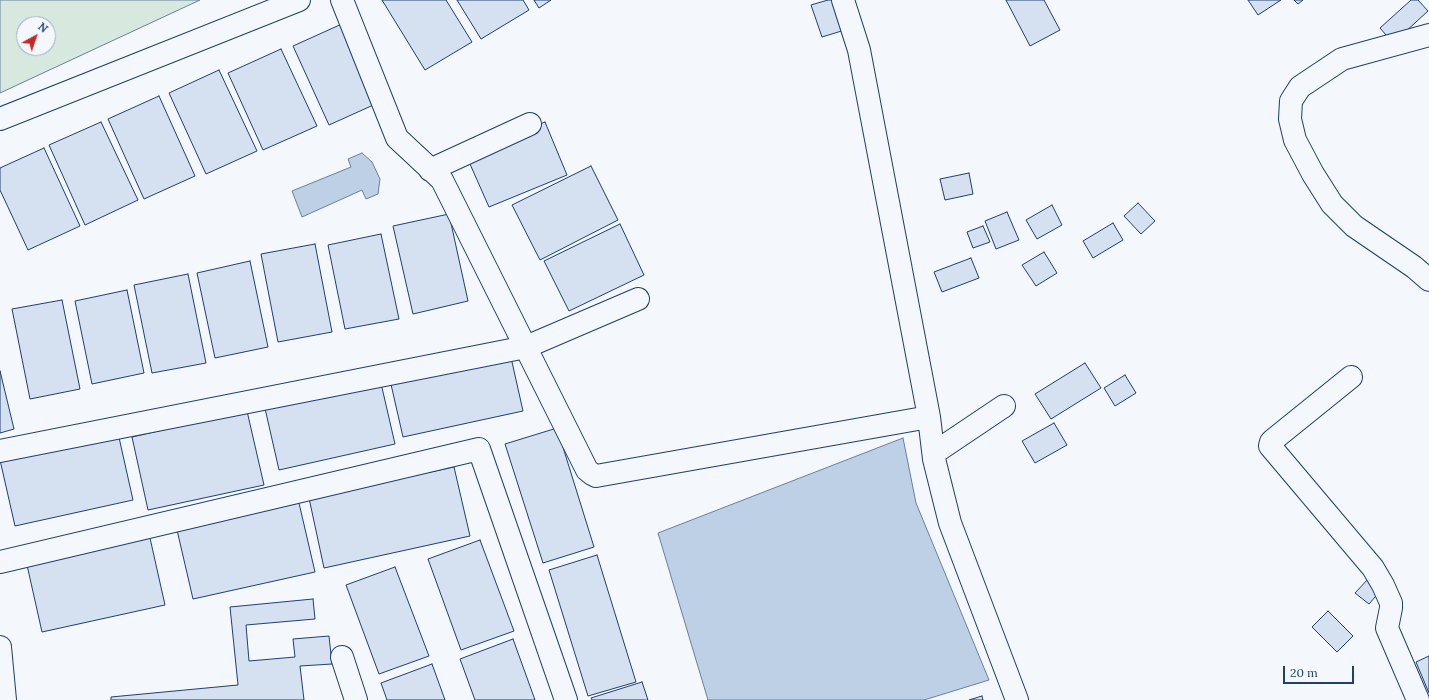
<!DOCTYPE html>
<style>
body{margin:0}
#map{position:relative;width:1429px;height:700px;overflow:hidden;background:#f4f7fb;font-family:Lora,serif}
canvas{display:block}
.north{position:absolute;left:16px;top:16px;width:40px;height:40px;box-sizing:border-box;background:#f4f7fb;border:1px solid #9eadc5;border-radius:50%;rotate:40deg;font-size:11px;font-weight:700;line-height:16px;text-align:center;color:#1d3f73}
.north::after{content:'';display:block;margin:auto;width:14px;height:18px;background:#c62828;clip-path:polygon(50% 0,100% 100%,50% 72%,0 100%)}
.scale{position:absolute;left:1283px;top:666px;width:71px;height:18px;box-sizing:border-box;border:2px solid #1d3f73;border-top:0;padding-left:5px;font-size:12px;line-height:14px;white-space:nowrap;color:#1d3f73;-webkit-text-stroke:3px #f4f7fb;paint-order:stroke}
</style>
<div id="map">
<canvas width="1429" height="700"></canvas>
<div class="north">N</div>
<div class="scale">20 m</div>
</div>
<script>
const c = document.querySelector('canvas').getContext('2d');
c.lineJoin = 'round';
function paint(path, color) {
  c.fillStyle = color;
  c.fill(path, 'evenodd');
}
function toPath(rows) {
  const path = new Path2D();
  for (const r of rows) {
    path.moveTo(r[0], r[1]);
    for (let i = 2; i < r.length; i += 2) path.lineTo(r[i], r[i + 1]);
  }
  return path;
}
function strokePath(path, color, width, dash) {
  c.strokeStyle = color;
  c.lineWidth = width;
  c.lineCap = dash ? 'butt' : 'round';
  c.setLineDash(dash || []);
  c.stroke(path);
}
const green = toPath([
 [0,0,200,0,0,93,0,0],
 [24,24,48,24,48,48,24,48,24,24]
]);
paint(green, '#d7e8df');
strokePath(green, '#687fa3', 1);
const water = toPath([
 [362,153,372,162,380,179,378,194,366,199,362,190,302,217,292,191,351,167,348,159,362,153],
 [903,438,916,503,989,680,924,700,708,700,658,533,903,438]
]);
paint(water, '#bed0e5');
strokePath(water, '#687fa3', 1);
const building = toPath([
 [382,0,446,0,472,42,425,70,382,0],
 [457,0,523,0,529,10,481,39,457,0],
 [534,0,551,0,539,8,534,0],
 [828,0,839,0,848,29,822,37,811,5,828,0],
 [1006,0,1044,0,1060,30,1030,46,1006,0],
 [1248,0,1281,0,1258,15,1248,0],
 [1294,0,1303,0,1298,4,1294,0],
 [1411,0,1418,0,1428,11,1393,43,1380,28,1411,0],
 [344,23,380,102,329,125,293,46,344,23],
 [281,49,317,126,263,150,228,73,281,49],
 [219,70,257,151,206,174,169,93,219,70],
 [159,96,195,176,144,199,108,119,159,96],
 [101,122,138,200,85,225,49,145,101,122],
 [545,122,567,175,489,207,466,155,545,122],
 [44,148,80,226,28,250,0,190,0,168,44,148],
 [591,166,618,220,540,260,512,205,591,166],
 [969,173,973,194,945,200,940,179,969,173],
 [1138,203,1155,221,1141,234,1124,216,1138,203],
 [1052,205,1062,225,1037,239,1026,220,1052,205],
 [1007,212,1019,240,996,249,985,221,1007,212],
 [449,214,468,301,413,314,393,226,449,214],
 [1113,223,1123,240,1093,258,1083,241,1113,223],
 [620,224,644,275,569,311,544,261,620,224],
 [983,226,990,242,973,248,967,232,983,226],
 [381,234,399,319,345,329,328,245,381,234],
 [315,244,332,332,278,342,261,254,315,244],
 [1044,252,1057,273,1036,286,1022,265,1044,252],
 [971,258,979,278,942,292,934,272,971,258],
 [250,261,268,347,215,358,197,273,250,261],
 [188,274,206,363,152,373,134,285,188,274],
 [127,290,144,373,92,384,75,301,127,290],
 [62,300,80,389,30,399,12,309,62,300],
 [510,353,523,411,403,437,390,380,510,353],
 [1085,363,1101,388,1051,419,1035,394,1085,363],
 [0,371,14,429,0,433,0,371],
 [1125,375,1136,393,1115,406,1104,388,1125,375],
 [380,379,395,444,279,470,264,404,380,379],
 [247,411,264,485,148,510,132,437,247,411],
 [1054,423,1067,445,1035,463,1022,441,1054,423],
 [557,428,594,547,543,563,505,444,557,428],
 [118,433,133,500,15,526,0,460,118,433],
 [454,467,470,536,324,568,309,498,454,467],
 [299,503,315,572,193,599,177,530,299,503],
 [150,538,165,605,42,632,27,565,150,538],
 [480,540,514,631,461,650,428,559,480,540],
 [597,555,636,682,588,696,549,570,597,555],
 [395,567,429,656,379,674,346,585,395,567],
 [1369,578,1382,589,1369,604,1355,593,1369,578],
 [313,599,315,619,246,625,249,661,295,657,293,639,329,636,332,664,300,666,304,700,111,700,111,697,238,685,230,607,313,599],
 [1328,611,1353,636,1337,652,1312,627,1328,611],
 [513,639,535,700,475,700,460,659,513,639],
 [1429,656,1429,693,1416,662,1429,656],
 [432,664,445,700,387,700,381,683,432,664],
 [642,682,648,700,592,700,591,698,642,682],
 [982,696,983,700,969,700,982,696]
]);
paint(building, '#d5e0f0');
strokePath(building, '#1d3f73', 1);
const minor = toPath([
 [342,0,397,138,442,180,587,470,592,474,596,476,929,417],
 [843,0,859,50,929,417,934,459,950,523,1017,700],
 [1429,35,1342,59,1300,87,1291,101,1290,119,1295,140,1313,174,1332,204,1354,226,1414,267,1429,280],
 [0,119,299,0],
 [430,170,530,124],
 [1351,377,1273,440,1271,442,1270,446,1373,568,1383,585,1391,603,1391,608,1387,628,1418,700],
 [0,451,526,347,638,299],
 [934,453,1004,406],
 [0,562,479,449,566,700],
 [0,647,5,700],
 [342,657,356,700]
]);
strokePath(minor, '#1d3f73', 24);
strokePath(minor, '#f4f7fb', 22);
</script>
